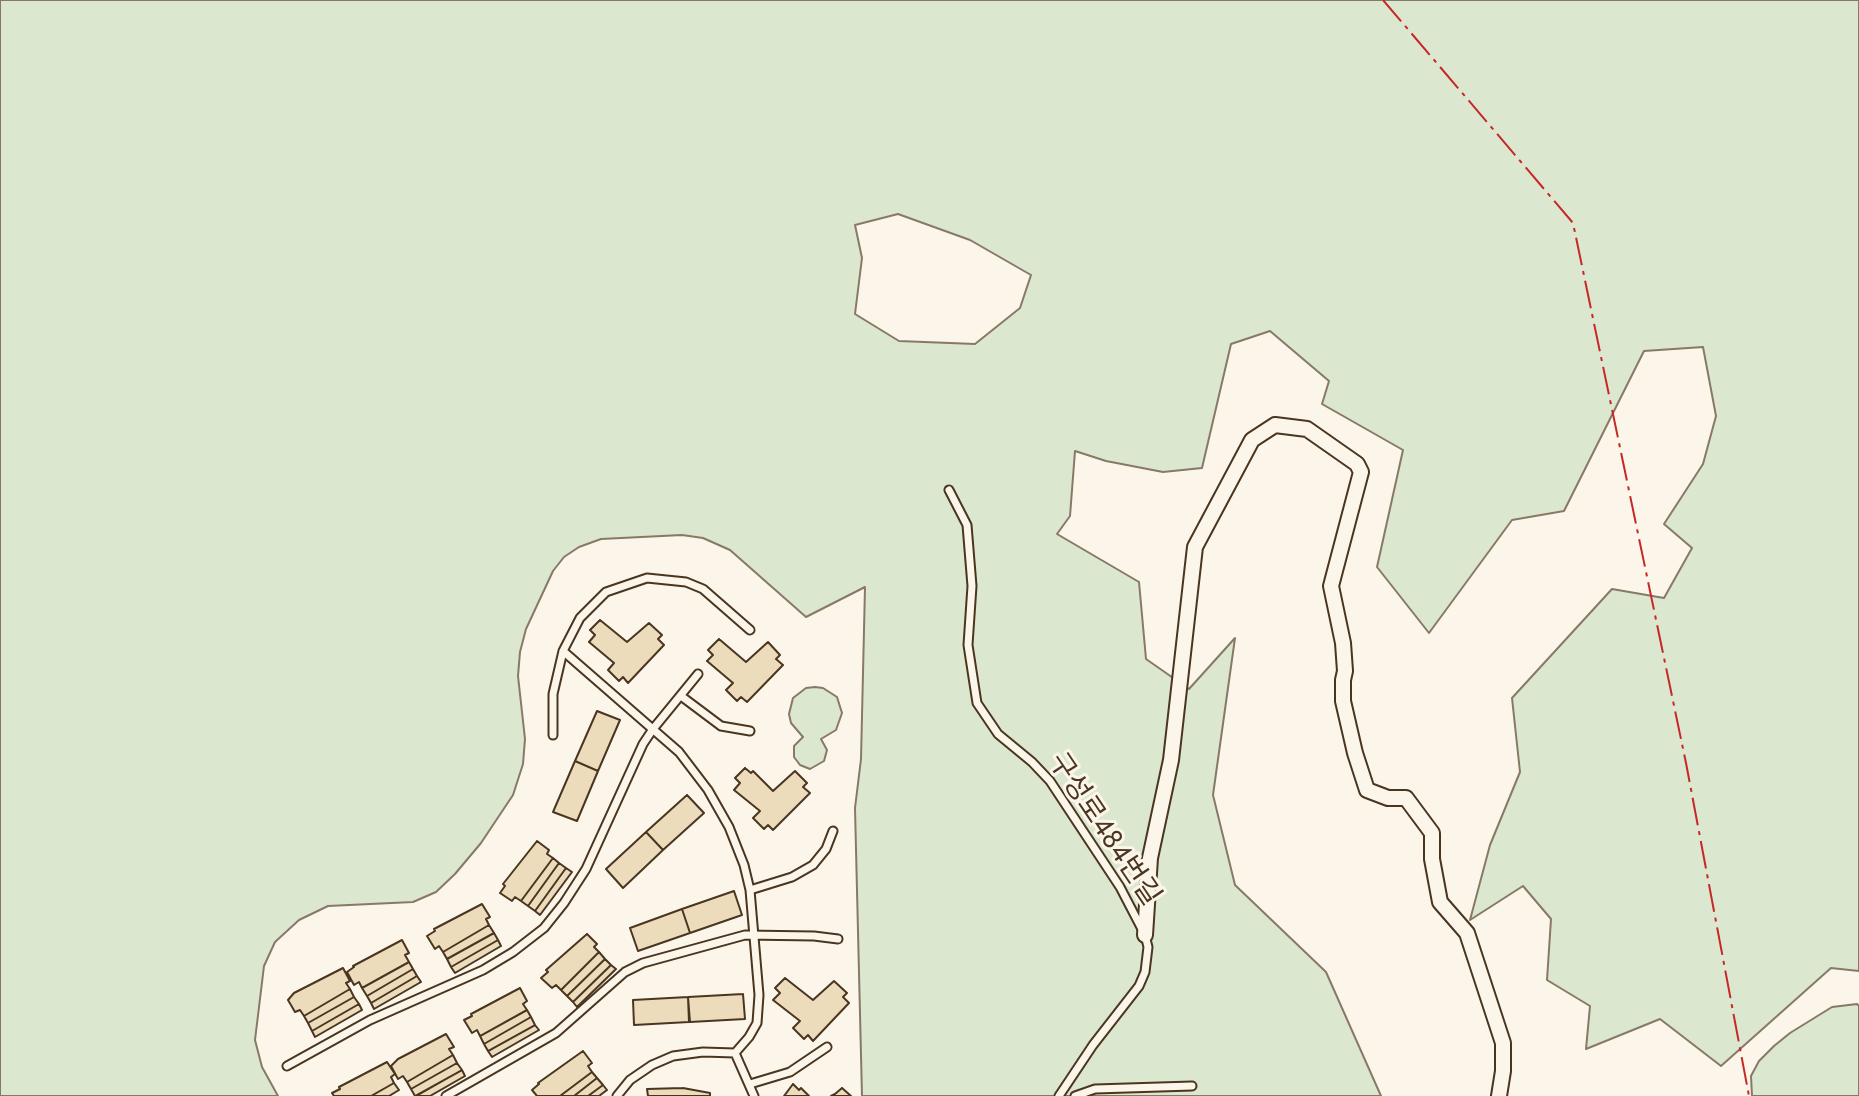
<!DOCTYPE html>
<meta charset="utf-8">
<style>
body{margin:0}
canvas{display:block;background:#fbf6e9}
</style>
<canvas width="1859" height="1096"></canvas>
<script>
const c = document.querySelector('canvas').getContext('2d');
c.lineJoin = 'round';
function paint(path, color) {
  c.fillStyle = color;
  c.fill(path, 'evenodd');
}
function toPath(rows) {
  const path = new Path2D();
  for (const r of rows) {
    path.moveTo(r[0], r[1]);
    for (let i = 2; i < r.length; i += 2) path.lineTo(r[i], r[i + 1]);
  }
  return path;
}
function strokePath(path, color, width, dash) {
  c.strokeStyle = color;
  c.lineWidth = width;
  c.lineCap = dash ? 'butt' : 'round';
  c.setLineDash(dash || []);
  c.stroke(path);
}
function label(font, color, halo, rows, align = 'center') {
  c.font = font + ' Jost,"Noto Sans KR",sans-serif';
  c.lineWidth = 6;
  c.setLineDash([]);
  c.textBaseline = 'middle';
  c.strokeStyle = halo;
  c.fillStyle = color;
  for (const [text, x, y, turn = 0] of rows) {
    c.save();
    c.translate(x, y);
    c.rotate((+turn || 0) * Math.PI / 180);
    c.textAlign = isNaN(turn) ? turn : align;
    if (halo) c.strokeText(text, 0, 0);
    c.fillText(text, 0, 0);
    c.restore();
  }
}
const green = toPath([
 [0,0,1859,0,1859,971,1831,968,1721,1066,1660,1019,1586,1049,1590,1006,1547,980,1551,919,1523,886,1470,920,1490,845,1520,772,1512,698,1612,589,1664,598,1692,548,1664,524,1703,464,1716,416,1703,347,1644,351,1564,511,1512,520,1429,633,1377,567,1403,450,1322,404,1329,381,1270,331,1231,344,1202,468,1163,472,1106,461,1075,451,1070,516,1057,534,1139,582,1146,659,1189,689,1235,638,1213,795,1235,885,1326,972,1381,1096,862,1096,855,808,861,759,865,587,806,617,730,550,703,538,682,535,601,539,579,547,564,557,553,571,526,629,520,652,518,676,525,739,523,764,513,795,481,843,455,874,436,892,413,902,328,906,299,920,275,942,264,966,255,1040,262,1067,278,1096,0,1096,0,0],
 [898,214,970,240,1031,275,1020,308,975,344,899,341,855,314,862,258,855,225,898,214],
 [815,687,823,688,837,697,842,713,836,730,821,739,827,750,824,761,810,769,800,765,794,757,794,746,803,737,791,723,789,714,793,698,806,688,815,687],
 [1857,1004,1859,1006,1859,1096,1752,1096,1751,1076,1759,1061,1774,1046,1790,1033,1832,1007,1857,1004]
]);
paint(green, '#dce7d0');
strokePath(green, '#887966', 2);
const building = toPath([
 [600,620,627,642,649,623,662,635,658,639,664,645,628,683,623,677,619,681,608,670,614,663,589,642,595,635,590,630,600,620],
 [719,639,746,662,768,642,780,655,776,659,783,665,747,702,741,697,737,701,726,690,733,683,707,661,713,655,708,650,719,639],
 [597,711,620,720,598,771,575,761,597,711],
 [575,761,598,771,577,821,553,812,575,761],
 [745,768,751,773,753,771,773,791,795,771,807,783,803,787,810,793,773,830,768,825,764,829,753,818,760,811,734,790,740,783,735,778,745,768],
 [687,795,704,813,663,850,646,832,687,795],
 [646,832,663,850,623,888,606,869,646,832],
 [537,841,549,850,547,854,553,858,521,901,515,897,512,901,500,893,505,886,503,884,537,841],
 [553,858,559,863,528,906,521,901,553,858],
 [559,863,566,868,535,911,528,906,559,863],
 [566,868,572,872,540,915,535,911,566,868],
 [734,891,742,915,690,933,682,909,734,891],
 [482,904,490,917,486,919,489,925,443,952,439,946,435,949,427,936,435,931,434,929,482,904],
 [682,909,690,933,638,951,630,928,682,909],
 [489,925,494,933,447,959,443,952,489,925],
 [494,933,498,940,451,967,447,959,494,933],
 [587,934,597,944,594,947,599,952,561,990,556,985,552,988,541,978,548,972,546,970,587,934],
 [402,940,409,953,405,955,409,962,362,988,359,982,354,985,347,972,354,967,353,966,402,940],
 [498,940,501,946,455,973,451,967,498,940],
 [599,952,605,959,567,996,561,990,599,952],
 [605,959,611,965,573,1002,567,996,605,959],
 [409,962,413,969,367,996,362,988,409,962],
 [611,965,616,969,577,1007,573,1002,611,965],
 [343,968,350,981,346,983,350,989,304,1016,300,1010,295,1012,288,1000,294,993,343,968],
 [413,969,417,976,371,1003,367,996,413,969],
 [417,976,421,982,374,1009,371,1003,417,976],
 [785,978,813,1000,834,981,847,993,843,997,849,1003,813,1041,808,1035,804,1039,793,1028,800,1021,773,1000,780,993,775,988,785,978],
 [520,988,527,1001,523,1004,527,1010,480,1036,477,1030,472,1033,464,1020,472,1016,471,1014,520,988],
 [350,989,354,997,308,1023,304,1016,350,989],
 [743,994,745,1019,690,1022,688,997,743,994],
 [354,997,359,1004,312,1031,308,1023,354,997],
 [688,997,689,1022,634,1025,633,1000,688,997],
 [359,1004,362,1010,315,1037,312,1031,359,1004],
 [527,1010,531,1017,484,1044,480,1036,527,1010],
 [531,1017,535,1025,488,1051,484,1044,531,1017],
 [535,1025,539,1030,492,1057,488,1051,535,1025],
 [446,1034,454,1047,449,1049,453,1055,407,1082,403,1076,398,1079,391,1066,398,1059,446,1034],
 [583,1051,592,1063,588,1066,592,1072,560,1096,537,1096,532,1090,539,1084,538,1083,583,1051],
 [453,1055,457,1063,411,1089,407,1082,453,1055],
 [387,1062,395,1074,391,1077,394,1083,371,1096,334,1096,332,1093,340,1089,339,1087,387,1062],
 [457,1063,462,1070,415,1096,411,1089,457,1063],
 [462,1070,465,1076,430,1096,416,1096,462,1070],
 [592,1072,597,1078,574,1096,560,1096,592,1072],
 [597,1078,603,1085,588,1096,574,1096,597,1078],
 [394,1083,399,1090,389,1096,371,1096,394,1083],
 [793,1084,799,1090,801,1088,809,1096,784,1096,793,1084],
 [603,1085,607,1090,599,1096,588,1096,603,1085],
 [683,1088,710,1093,710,1096,648,1096,647,1089,683,1088],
 [842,1088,851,1096,831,1096,835,1094,842,1088]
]);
paint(building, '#ecdcbc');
strokePath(building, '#4a3520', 2);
const service = toPath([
 [949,490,967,525,972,586,968,645,977,703,998,734,1032,762,1050,781,1120,887,1145,935,1148,947,1145,972,1139,986,1093,1045,1059,1096],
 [563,651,679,752,708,790,729,827,744,865,750,890,759,995,757,1023,749,1037,735,1053],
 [681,696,721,726,750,731],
 [553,735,553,694,563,651,580,618,606,592,647,578,686,582,703,589,750,630],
 [750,890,792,877,813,865,826,849,833,831],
 [287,1066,370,1020,483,970,513,952,544,928,564,903,586,869,643,744,653,729,698,674],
 [750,1084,790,1072,827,1047],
 [446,1096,556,1033,625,972,643,963,745,935,814,936,838,939],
 [617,1096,630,1080,652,1065,673,1056,703,1052,735,1053,754,1096],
 [1075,1096,1095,1089,1192,1086]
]);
const minor = toPath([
 [1145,935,1150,858,1171,760,1195,547,1252,440,1275,425,1307,429,1357,464,1361,472,1331,586,1343,643,1345,671,1343,680,1343,701,1355,753,1367,790,1388,798,1406,798,1432,833,1432,859,1440,902,1467,933,1503,1043,1503,1071,1499,1096]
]);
strokePath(service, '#4a3520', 11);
strokePath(minor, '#4a3520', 18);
strokePath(service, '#fbf6e9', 7);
strokePath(minor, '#fbf6e9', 14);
strokePath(toPath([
 [1383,0,1573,223,1686,763,1749,1096]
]), '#c62828', 2, [28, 6, 4, 6]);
label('28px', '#4a3520', '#fbf6e9', [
 ["구성로484번길",1103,830,56]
]);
</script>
